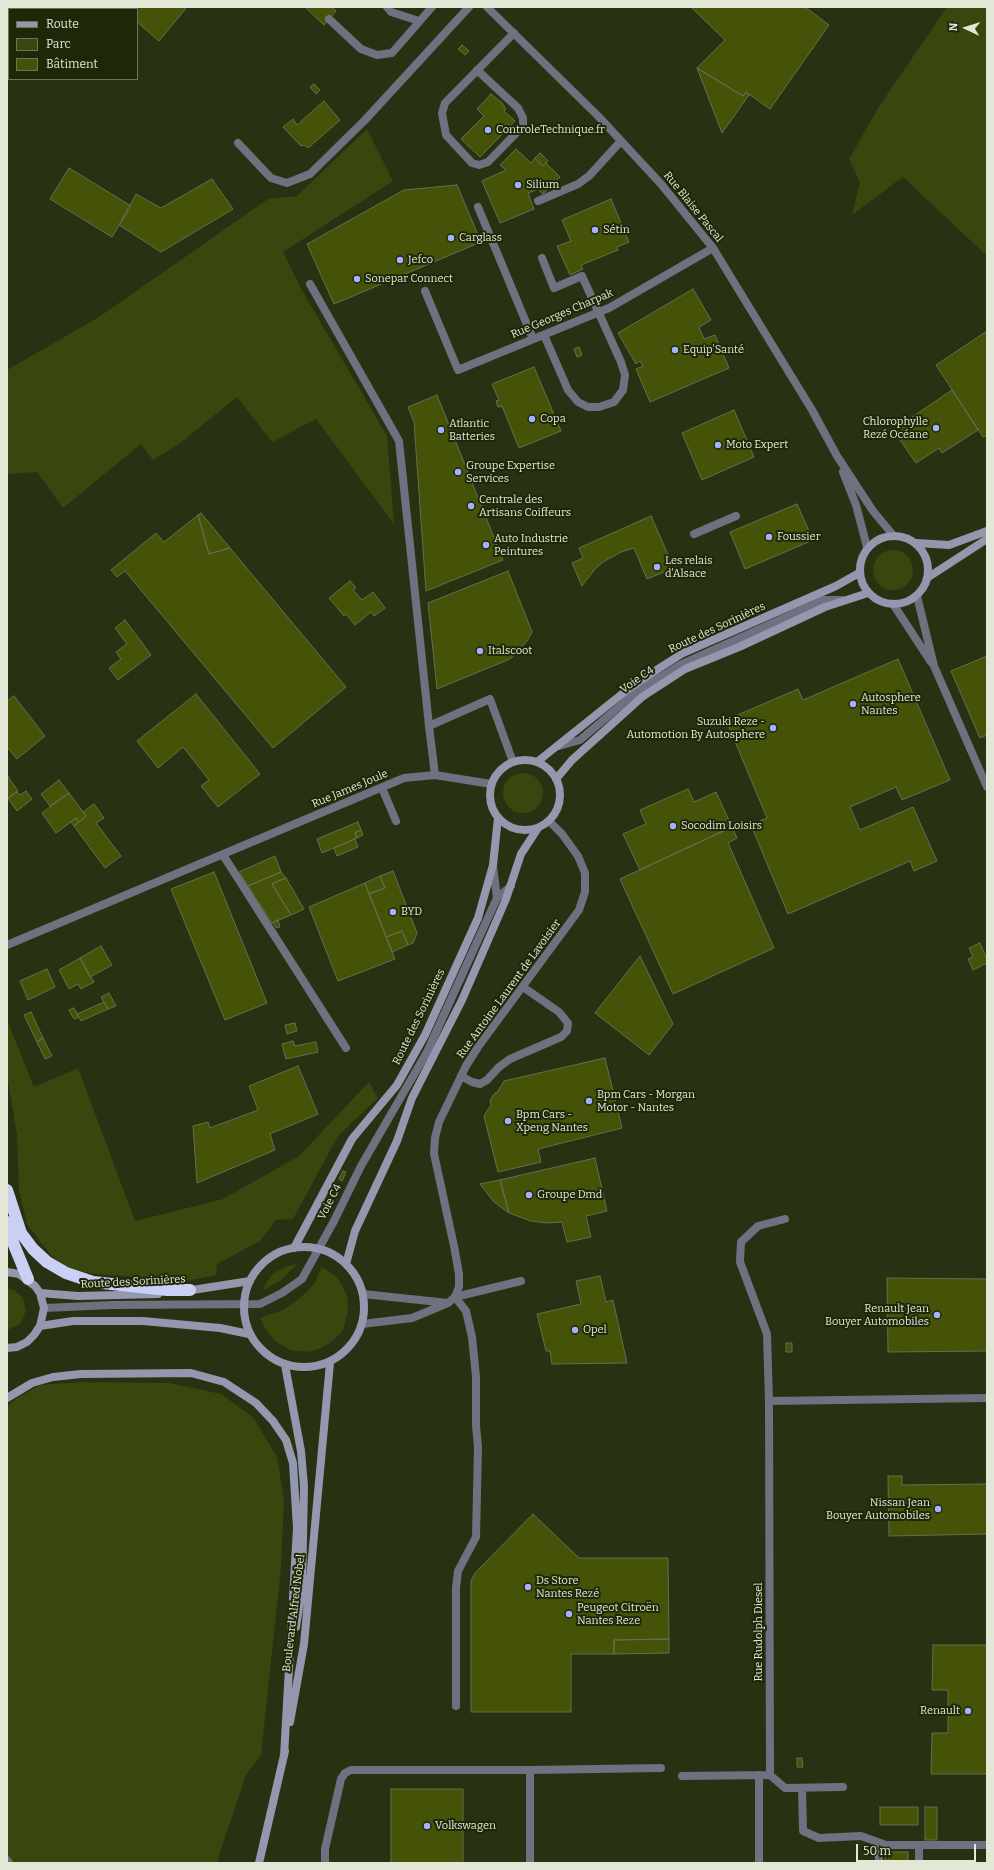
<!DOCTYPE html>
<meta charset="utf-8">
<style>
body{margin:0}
#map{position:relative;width:994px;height:1870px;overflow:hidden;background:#293113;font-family:Bitter,serif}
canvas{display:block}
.frame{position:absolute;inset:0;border:8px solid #e2e8d5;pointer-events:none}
.legend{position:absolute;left:8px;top:8px;width:130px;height:72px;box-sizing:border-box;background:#1f2709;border:1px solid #6d745b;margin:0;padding:5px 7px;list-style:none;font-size:12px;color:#e2e8d5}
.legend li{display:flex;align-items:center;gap:8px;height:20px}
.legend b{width:20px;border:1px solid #6d745b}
.north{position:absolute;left:946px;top:8px;width:40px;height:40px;-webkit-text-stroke:3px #1f2709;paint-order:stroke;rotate:274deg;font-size:11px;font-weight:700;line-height:16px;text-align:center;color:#e2e8d5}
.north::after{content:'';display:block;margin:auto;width:14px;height:18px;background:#e2e8d5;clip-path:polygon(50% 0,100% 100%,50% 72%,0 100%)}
.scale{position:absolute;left:856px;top:1844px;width:120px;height:18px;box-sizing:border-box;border:2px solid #e2e8d5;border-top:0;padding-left:5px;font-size:12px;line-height:14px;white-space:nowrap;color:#e2e8d5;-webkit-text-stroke:3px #1f2709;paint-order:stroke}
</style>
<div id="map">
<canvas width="994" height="1870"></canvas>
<div class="frame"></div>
<ul class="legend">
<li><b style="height:5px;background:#9398af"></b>Route</li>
<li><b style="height:11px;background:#39460e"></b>Parc</li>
<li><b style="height:11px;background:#445307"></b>Bâtiment</li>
</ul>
<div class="north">N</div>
<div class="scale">50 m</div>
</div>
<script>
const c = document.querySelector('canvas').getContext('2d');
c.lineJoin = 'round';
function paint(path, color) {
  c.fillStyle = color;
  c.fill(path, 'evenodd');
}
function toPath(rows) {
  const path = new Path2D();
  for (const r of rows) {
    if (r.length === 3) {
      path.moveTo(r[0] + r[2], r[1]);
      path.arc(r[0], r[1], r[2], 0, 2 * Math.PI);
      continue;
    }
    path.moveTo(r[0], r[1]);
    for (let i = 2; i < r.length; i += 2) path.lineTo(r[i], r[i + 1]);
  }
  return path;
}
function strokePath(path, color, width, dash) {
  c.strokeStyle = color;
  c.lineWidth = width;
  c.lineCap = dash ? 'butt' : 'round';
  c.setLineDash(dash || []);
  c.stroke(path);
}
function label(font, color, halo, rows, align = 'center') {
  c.font = font + ' Bitter,serif';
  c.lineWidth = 4;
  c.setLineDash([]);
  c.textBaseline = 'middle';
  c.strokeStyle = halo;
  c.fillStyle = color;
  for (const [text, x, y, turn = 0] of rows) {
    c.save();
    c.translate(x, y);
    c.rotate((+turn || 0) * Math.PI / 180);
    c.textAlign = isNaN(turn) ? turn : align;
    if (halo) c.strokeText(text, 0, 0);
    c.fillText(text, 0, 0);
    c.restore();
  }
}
paint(toPath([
 [947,7,987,7,987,256,903,177,852,215,860,182,849,159,880,105],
 [367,129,393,181,283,252,300,287,387,436,394,524,316,419,272,442,237,397,179,444,153,460,141,444,63,508,37,472,7,474,7,370,99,317,268,199,297,196],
 [893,570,20],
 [523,793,20],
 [7,1020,34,1087,78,1068,135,1221,223,1199,299,1156,369,1082,378,1098,338,1136,293,1219,276,1220,260,1241,217,1264,216,1275,186,1281,96,1274,68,1269,50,1254,27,1224,19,1190,17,1135,7,1075],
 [297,1264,281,1280,263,1291,266,1283,273,1274,285,1267],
 [322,1267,337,1277,347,1295,348,1310,345,1323,343,1330,335,1339,322,1348,308,1352,290,1350,275,1341,265,1329,260,1318,283,1310,299,1299,314,1284],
 [7,1288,14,1290,23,1298,26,1311,20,1324,7,1330],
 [81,1382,169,1383,221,1394,253,1417,277,1457,284,1500,281,1567,261,1755,246,1775,219,1855,218,1863,7,1863,7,1407,17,1398,40,1385]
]), '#39460e');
const building = toPath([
 [121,7,187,7,159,41,137,22,137,9,121,9,121,7],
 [305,7,334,7,333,8,336,11,324,25,305,7],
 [691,7,805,7,829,25,770,109,746,92,743,96,697,68,725,40,691,7],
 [462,45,469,51,465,55,458,49,462,45],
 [697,68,743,96,746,92,749,95,722,133,697,68],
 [314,84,320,90,316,94,310,87,314,84],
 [491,94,502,103,506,109,504,111,515,121,480,157,461,139,484,116,477,109,491,94],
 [324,101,340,120,308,148,304,145,301,146,283,127,293,119,297,125,324,101],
 [516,149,531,163,535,158,543,166,546,163,560,177,543,194,538,189,528,193,534,209,500,223,482,181,506,170,500,165,516,149],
 [540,153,548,161,543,166,535,158,540,153],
 [69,168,131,206,112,237,50,199,69,168],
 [212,179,233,209,161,252,119,225,136,194,161,208,212,179],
 [457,185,481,242,334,304,307,244,404,190,457,185],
 [611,199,629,242,617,247,618,250,581,265,583,269,570,275,557,246,571,241,562,220,611,199],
 [693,289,711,320,699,327,704,339,715,335,729,368,650,402,636,369,643,366,640,361,636,364,618,333,693,289],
 [987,331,987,435,983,437,936,365,987,331],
 [579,347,582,355,577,357,574,349,579,347],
 [534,367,561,431,519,448,502,406,498,407,496,401,499,400,492,384,534,367],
 [952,390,978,430,942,453,939,448,916,463,893,430,952,390],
 [437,395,503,560,426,591,414,422,408,407,437,395],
 [734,410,754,457,702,480,682,433,734,410],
 [797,504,813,540,745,569,730,532,797,504],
 [201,513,230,548,209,554,198,515,201,513],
 [198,515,209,554,230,548,346,687,273,748,125,571,117,577,111,570,156,533,164,542,198,515],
 [651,516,674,568,647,579,634,548,621,552,603,562,595,569,582,586,572,563,583,558,579,548,651,516],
 [508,571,532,632,527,641,510,659,437,689,428,603,508,571],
 [350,581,356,588,353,590,362,600,373,592,385,608,374,616,371,612,355,625,346,614,344,616,329,598,350,581],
 [125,620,151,655,118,680,109,668,121,659,116,652,127,644,115,628,125,620],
 [987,656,987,735,980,738,951,671,987,656],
 [898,659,950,780,902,800,896,787,850,807,860,830,913,807,937,861,914,871,910,861,788,914,751,825,767,818,726,720,798,689,803,700,898,659],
 [196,694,260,774,218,807,201,786,209,780,183,747,158,768,137,741,196,694],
 [14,696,45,736,17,759,7,747,7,701,14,696],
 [7,775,18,791,8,798,7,797,7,775],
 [59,780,69,793,50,806,41,794,59,780],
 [688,789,694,802,716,792,732,827,640,870,623,834,646,824,640,810,688,789],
 [26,791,32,799,17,811,8,798,17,792,20,795,26,791],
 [69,793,86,816,79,822,76,818,56,833,42,813,69,793],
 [94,804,104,818,96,823,121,856,105,868,74,826,86,816,83,812,94,804],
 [76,818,79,822,74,826,71,822,76,818],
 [358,822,361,830,355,833,357,838,322,853,317,839,358,822],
 [732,827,737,838,728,843,774,948,673,994,620,879,732,827],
 [361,830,363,835,357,838,355,833,361,830],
 [355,839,358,847,337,856,334,848,355,839],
 [275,856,281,872,248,886,239,872,275,856],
 [393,871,417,933,413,943,408,945,402,931,386,937,369,894,385,888,380,876,393,871],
 [214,872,267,1003,225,1020,171,889,214,872],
 [281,872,286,878,272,884,291,915,272,923,248,886,281,872],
 [380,876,385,888,369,894,365,883,380,876],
 [286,878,304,909,291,915,272,884,286,878],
 [365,883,395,959,338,981,309,907,365,883],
 [278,920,280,927,276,928,273,922,278,920],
 [402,931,408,945,392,952,386,937,402,931],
 [980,943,987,959,987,963,973,970,968,959,973,957,969,948,980,943],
 [101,946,112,965,90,977,80,958,101,946],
 [640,956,673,1024,649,1055,595,1013,640,956],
 [80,958,94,982,81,989,78,984,69,989,59,970,80,958],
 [47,969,55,987,28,1000,20,981,47,969],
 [109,993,116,1006,108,1009,101,997,109,993],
 [104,1002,108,1009,81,1021,77,1014,104,1002],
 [74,1008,79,1017,74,1019,69,1010,74,1008],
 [31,1012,43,1038,37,1042,24,1015,31,1012],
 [295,1023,297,1031,287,1034,285,1025,295,1023],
 [43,1038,52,1056,45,1059,37,1042,43,1038],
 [293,1041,295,1046,316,1042,318,1052,286,1059,282,1044,293,1041],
 [605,1058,622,1128,538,1149,541,1162,498,1172,484,1116,491,1105,490,1100,495,1093,497,1093,504,1081,605,1058],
 [298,1066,318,1114,270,1134,275,1150,197,1183,193,1126,208,1122,210,1128,258,1110,249,1086,298,1066],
 [595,1158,607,1211,586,1216,591,1237,567,1242,562,1222,548,1223,531,1221,509,1213,500,1180,595,1158],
 [343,1171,346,1172,342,1181,339,1179,343,1171],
 [500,1180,509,1213,494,1202,480,1184,500,1180],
 [600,1276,606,1302,613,1300,627,1363,552,1364,550,1351,546,1351,537,1314,581,1304,576,1281,600,1276],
 [887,1278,987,1279,987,1351,888,1352,887,1278],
 [786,1343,792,1343,792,1352,786,1352,786,1343],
 [888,1476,902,1476,902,1485,987,1484,987,1534,889,1536,888,1476],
 [533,1514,579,1558,668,1558,669,1639,614,1640,614,1654,571,1654,571,1712,471,1712,471,1581,475,1573,533,1514],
 [669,1639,669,1653,614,1654,614,1640,669,1639],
 [933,1645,987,1645,987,1774,931,1774,932,1733,948,1733,948,1690,932,1690,933,1645],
 [797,1758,802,1758,803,1767,797,1767,797,1758],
 [391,1789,463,1789,463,1863,391,1863,391,1789],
 [880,1807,918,1807,918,1825,880,1825,880,1807],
 [925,1807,937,1807,937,1840,925,1840,925,1807],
 [885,1852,908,1852,908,1863,885,1863,885,1852]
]);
paint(building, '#445307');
strokePath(building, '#656f4f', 1);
strokePath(toPath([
 [387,7,391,12,419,21],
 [329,19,361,49,377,55,392,53,432,7],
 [477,70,518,108,523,118,523,126,488,162,479,165,472,163,446,135,442,113,445,103,514,33],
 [238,143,271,178,287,183,310,174,365,120,469,7],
 [538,201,578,184,589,176,621,141],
 [478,207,533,339],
 [542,258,554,288,582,276,621,362,625,375,623,390,614,402,599,407,588,407,578,402,568,390,544,335],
 [310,284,399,441,429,726],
 [425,291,458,370,609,308,713,248],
 [694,534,736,516],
 [559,746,580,740,634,694,680,665,824,600,842,600],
 [435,775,429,726,490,699,513,762],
 [382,788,396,821],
 [223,855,346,1048],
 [493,866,497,898],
 [461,1076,472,1082,480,1084,487,1080,499,1067,510,1059,561,1037,567,1031,568,1023,559,1012,523,987],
 [455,1297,521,1281],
 [44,1308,113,1305,260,1304,282,1293,302,1279,334,1221,361,1166,427,1052,497,898,511,886],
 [456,1706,456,1588,458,1571,476,1537,478,1447],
 [530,1770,661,1768],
 [759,1775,759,1863],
 [770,1775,785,1788,843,1787],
 [802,1788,803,1831,819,1838,861,1836,886,1845,987,1845],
 [879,1843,879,1863],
 [919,1845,919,1863],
 [325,1863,325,1849,341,1779,345,1773,351,1770,530,1770,530,1863]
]), '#6e7180', 8);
strokePath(toPath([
 [487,7,598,116,661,184,713,248,812,410,837,456,873,511,893,535],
 [843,472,856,505,867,547],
 [917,596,934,666,987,787],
 [893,604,931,662],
 [7,945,404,778,435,775,491,784],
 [455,1297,466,1311,472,1337,476,1377,476,1426,478,1447],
 [448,1303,455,1297,459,1287,459,1274,454,1246,434,1154,435,1138,439,1122,466,1066,478,1047,579,910,585,892,585,873,578,856,562,834,549,821],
 [362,1324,412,1318,448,1303,363,1294],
 [769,1401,987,1398],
 [682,1776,770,1775,769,1401,767,1334,740,1262,741,1242,758,1226,785,1219],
 [7,1860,9,1863]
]), '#6e7180', 8);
strokePath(toPath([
 [894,570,34],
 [917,543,949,545,987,531],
 [927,578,987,539],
 [525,795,35],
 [537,762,627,690,661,667,683,653,836,586,859,573],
 [556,779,572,760,642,697,685,669,739,647,825,607,868,593],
 [304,1307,60],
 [294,1248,352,1139,397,1085,425,1035,478,918,493,865,498,818],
 [346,1264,355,1231,397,1141,412,1098,462,1000,506,899,521,854,538,828],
 [7,1272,19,1274,35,1286,40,1293,44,1308,40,1326,34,1335,27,1342,17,1347,7,1348],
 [186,1291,250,1281],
 [40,1293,78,1296,158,1294],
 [40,1326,73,1321,143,1321,220,1328,249,1334],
 [285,1365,301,1451,304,1486,302,1589,296,1627],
 [7,1398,32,1383,53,1377,81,1374,191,1373,224,1382,256,1403,273,1421,286,1440,293,1463,297,1528,284,1756],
 [290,1722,304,1644,330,1363],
 [259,1863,285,1751]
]), '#9398af', 8);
strokePath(toPath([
 [7,1190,21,1233,33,1249,47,1262,66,1273,93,1282,167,1290,190,1290],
 [7,1222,14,1245,28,1279]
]), '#c9d0f4', 12);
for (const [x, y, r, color] of [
 [488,130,4,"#a4b2fc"],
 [518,185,4,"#a4b2fc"],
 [595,230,4,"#a4b2fc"],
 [451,238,4,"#a4b2fc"],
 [400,260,4,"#a4b2fc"],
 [357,279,4,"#a4b2fc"],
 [675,350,4,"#a4b2fc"],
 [532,419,4,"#a4b2fc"],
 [936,428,4,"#a4b2fc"],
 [441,430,4,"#a4b2fc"],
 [718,445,4,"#a4b2fc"],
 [458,472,4,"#a4b2fc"],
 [471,506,4,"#a4b2fc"],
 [769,537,4,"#a4b2fc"],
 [486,545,4,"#a4b2fc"],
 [657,567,4,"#a4b2fc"],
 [480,651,4,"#a4b2fc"],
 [853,704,4,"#a4b2fc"],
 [773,728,4,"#a4b2fc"],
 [673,826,4,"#a4b2fc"],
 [393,912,4,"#a4b2fc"],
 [589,1101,4,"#a4b2fc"],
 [508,1121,4,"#a4b2fc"],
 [529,1195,4,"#a4b2fc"],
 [937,1315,4,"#a4b2fc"],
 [575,1330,4,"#a4b2fc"],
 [938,1509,4,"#a4b2fc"],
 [528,1587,4,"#a4b2fc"],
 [569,1614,4,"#a4b2fc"],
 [968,1711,4,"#a4b2fc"],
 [427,1826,4,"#a4b2fc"]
]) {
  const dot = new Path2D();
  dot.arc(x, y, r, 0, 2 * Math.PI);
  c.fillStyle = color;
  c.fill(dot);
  strokePath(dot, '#1f2709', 1.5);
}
label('11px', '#e2e8d5', '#1f2709', [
 ["ControleTechnique.fr",496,130],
 ["Silium",526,185],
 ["Sétin",603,230],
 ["Carglass",459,238],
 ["Jefco",408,260],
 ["Sonepar Connect",365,279],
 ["Equip'Santé",683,350],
 ["Copa",540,419],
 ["Chlorophylle",928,422,"right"],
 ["Rezé Océane",928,435,"right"],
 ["Atlantic",449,424],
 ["Batteries",449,437],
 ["Moto Expert",726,445],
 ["Groupe Expertise",466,466],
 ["Services",466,479],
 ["Centrale des",479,500],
 ["Artisans Coiffeurs",479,513],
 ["Foussier",777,537],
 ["Auto Industrie",494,539],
 ["Peintures",494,552],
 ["Les relais",665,561],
 ["d'Alsace",665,574],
 ["Italscoot",488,651],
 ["Autosphere",861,698],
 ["Nantes",861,711],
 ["Suzuki Reze -",765,722,"right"],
 ["Automotion By Autosphere",765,735,"right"],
 ["Socodim Loisirs",681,826],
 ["BYD",401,912],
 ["Bpm Cars - Morgan",597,1095],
 ["Motor - Nantes",597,1108],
 ["Bpm Cars -",516,1115],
 ["Xpeng Nantes",516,1128],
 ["Groupe Dmd",537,1195],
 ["Renault Jean",929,1309,"right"],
 ["Bouyer Automobiles",929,1322,"right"],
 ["Opel",583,1330],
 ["Nissan Jean",930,1503,"right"],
 ["Bouyer Automobiles",930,1516,"right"],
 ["Ds Store",536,1581],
 ["Nantes Rezé",536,1594],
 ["Peugeot Citroën",577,1608],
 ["Nantes Reze",577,1621],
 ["Renault",960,1711,"right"],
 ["Volkswagen",435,1826]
], 'left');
label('11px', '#e2e8d5', '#1f2709', [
 ["Rue Blaise Pascal",693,207,51],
 ["Rue Georges Charpak",562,314,-23],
 ["Route des Sorinières",717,628,-25],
 ["Voie C4",637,680,-35],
 ["Rue James Joule",350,789,-23],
 ["Rue Antoine Laurent de Lavoisier",509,989,-54],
 ["Route des Sorinières",419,1017,-64],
 ["Voie C4",330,1202,-63],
 ["Route des Sorinières",133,1282,-3],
 ["Boulevard Alfred Nobel",294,1613,-83],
 ["Rue Rudolph Diesel",759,1632,-90]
]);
</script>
